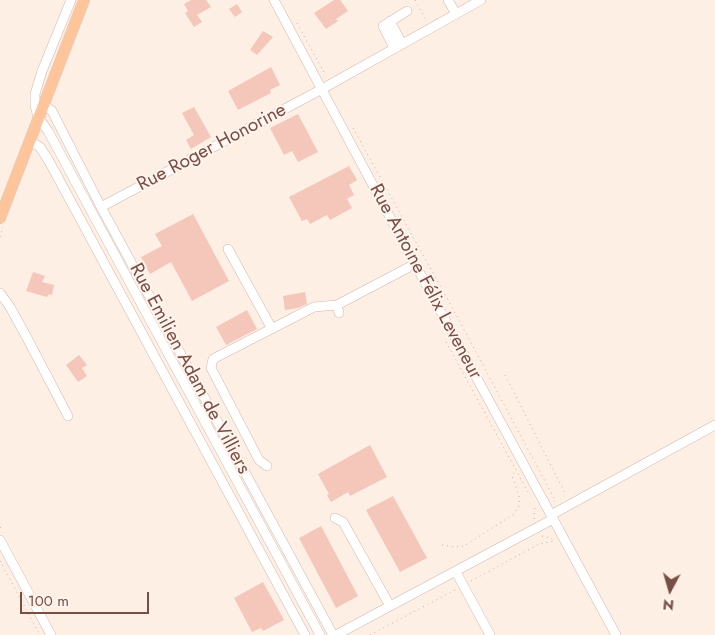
<!DOCTYPE html>
<meta charset="utf-8">
<style>
body{margin:0}
#map{position:relative;width:715px;height:635px;overflow:hidden;background:#feefe4;font-family:Jost,sans-serif}
canvas{display:block}
.north{position:absolute;left:645px;top:565px;width:50px;height:50px;-webkit-text-stroke:4px #fff4ec;paint-order:stroke;rotate:186deg;font-size:14px;font-weight:700;line-height:20px;text-align:center;color:#784f47}
.north::after{content:'';display:block;margin:auto;width:18px;height:22px;background:#784f47;clip-path:polygon(50% 0,100% 100%,50% 72%,0 100%)}
.scale{position:absolute;left:20px;top:592px;width:129px;height:22px;box-sizing:border-box;border:2px solid #784f47;border-top:0;padding-left:6px;font-size:15px;line-height:18px;white-space:nowrap;color:#784f47;-webkit-text-stroke:4px #fff4ec;paint-order:stroke}
</style>
<div id="map">
<canvas width="715" height="635"></canvas>
<div class="north">N</div>
<div class="scale">100 m</div>
</div>
<script>
const c = document.querySelector('canvas').getContext('2d');
c.lineJoin = 'round';
function paint(path, color) {
  c.fillStyle = color;
  c.fill(path, 'evenodd');
}
function toPath(rows) {
  const path = new Path2D();
  for (const r of rows) {
    path.moveTo(r[0], r[1]);
    for (let i = 2; i < r.length; i += 2) path.lineTo(r[i], r[i + 1]);
  }
  return path;
}
function strokePath(path, color, width, dash) {
  c.strokeStyle = color;
  c.lineWidth = width;
  c.lineCap = dash ? 'butt' : 'round';
  c.setLineDash(dash || []);
  c.stroke(path);
}
function label(font, color, halo, rows, align = 'center') {
  c.font = font + ' Jost,sans-serif';
  c.lineWidth = 4;
  c.setLineDash([]);
  c.textBaseline = 'middle';
  c.strokeStyle = halo;
  c.fillStyle = color;
  for (const [text, x, y, turn = 0] of rows) {
    c.save();
    c.translate(x, y);
    c.rotate((+turn || 0) * Math.PI / 180);
    c.textAlign = isNaN(turn) ? turn : align;
    if (halo) c.strokeText(text, 0, 0);
    c.fillText(text, 0, 0);
    c.restore();
  }
}
paint(toPath([
 [191,0,206,0,211,7,197,15,202,22,194,27,185,13,188,11,184,4],
 [334,0,340,0,348,11,336,19,338,21,326,29,314,13],
 [237,4,242,12,235,17,229,9],
 [263,31,273,37,257,55,250,50],
 [271,67,280,85,270,90,271,93,238,110,228,91],
 [194,107,211,137,191,149,186,140,194,135,182,113],
 [298,114,318,152,298,162,292,151,284,155,270,128],
 [349,166,357,180,349,185,354,195,347,199,352,208,330,220,327,215,310,224,307,219,302,221,289,197],
 [193,214,229,281,192,301,171,262,150,274,141,257,162,246,155,234],
 [33,272,45,276,42,282,54,285,52,295,49,294,47,297,26,291],
 [305,292,307,304,298,308,285,310,283,296],
 [247,310,257,329,226,345,216,327],
 [79,355,87,365,82,368,87,376,78,382,66,365],
 [370,445,387,477,350,496,348,492,331,502,327,495,329,494,318,474],
 [393,496,427,558,400,572,366,510],
 [321,526,358,596,336,608,299,538],
 [263,582,284,620,263,631,261,628,252,632,234,598]
]), '#f5c6ba');
const minor = toPath([
 [71,0,42,71,35,94,35,106,38,117,48,131,320,635],
 [274,0,415,264,616,635],
 [448,0,456,14],
 [390,21,402,44],
 [394,48,383,26,407,11],
 [43,104,52,111,101,207,333,635],
 [29,141,40,147,50,163,305,635],
 [101,207,322,89,481,0],
 [228,249,272,329],
 [0,293,10,307,26,336,68,416],
 [337,305,415,264],
 [267,466,259,460,211,368,213,359,314,307,337,305,339,313],
 [551,515,715,425],
 [335,518,343,522,390,606],
 [0,540,51,635],
 [456,572,490,635],
 [336,635,553,519]
]);
const major = toPath([
 [0,218,84,0]
]);
strokePath(minor, '#d2b6ac', 10);
strokePath(major, '#d9cecb', 12);
strokePath(toPath([
 [415,0,426,20],
 [297,23,326,76],
 [353,128,454,311,555,500,554,502],
 [0,237,3,227],
 [446,342,528,492],
 [505,375,566,495],
 [534,519,535,505],
 [0,527,2,531],
 [542,536,551,538,553,541],
 [442,545,455,547,464,546,514,514,519,506,519,496,512,476,515,471],
 [0,561,40,635],
 [471,581,539,544,555,541],
 [370,635,455,590]
]), '#daa89c', 1, [1, 4]);
strokePath(minor, '#fff', 9);
strokePath(major, '#ffc59a', 11);
label('19px', '#784f47', '#fff4ec', [
 ["Rue Roger Honorine",212,148,-28],
 ["Rue Antoine Félix Leveneur",425,282,62],
 ["Rue Emilien Adam de Villiers",189,369,62]
]);
</script>
